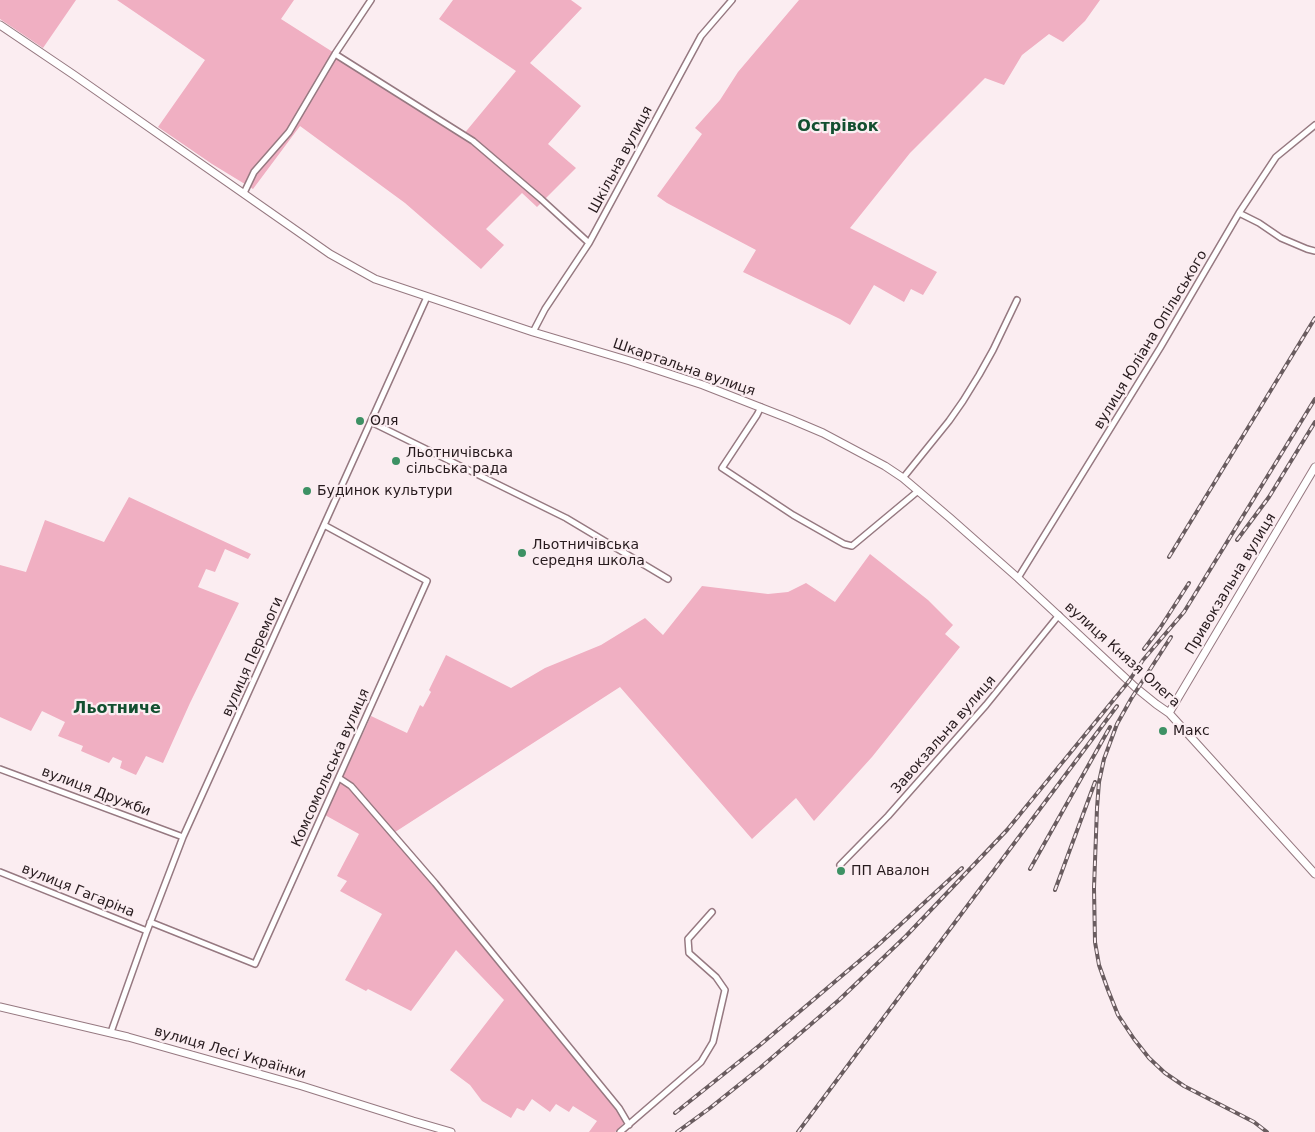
<!DOCTYPE html>
<meta charset="utf-8">
<style>
body{margin:0}
canvas{display:block;background:#fbedf1}
</style>
<canvas width="1315" height="1132"></canvas>
<script>
const c = document.querySelector('canvas').getContext('2d');
c.lineJoin = 'round';
function paint(path, color) {
  c.fillStyle = color;
  c.fill(path, 'evenodd');
}
function toPath(rows) {
  const path = new Path2D();
  for (const r of rows) {
    path.moveTo(r[0], r[1]);
    for (let i = 2; i < r.length; i += 2) path.lineTo(r[i], r[i + 1]);
  }
  return path;
}
function strokePath(path, color, width, dash) {
  c.strokeStyle = color;
  c.lineWidth = width;
  c.lineCap = dash ? 'butt' : 'round';
  c.setLineDash(dash || []);
  c.stroke(path);
}
function label(font, color, halo, rows, align = 'center') {
  c.font = font + ' "DejaVu Sans",sans-serif';
  c.lineWidth = 4.5;
  c.setLineDash([]);
  c.textBaseline = 'middle';
  c.strokeStyle = halo;
  c.fillStyle = color;
  for (const [text, x, y, turn = 0] of rows) {
    c.save();
    c.translate(x, y);
    c.rotate((+turn || 0) * Math.PI / 180);
    c.textAlign = isNaN(turn) ? turn : align;
    if (halo) c.strokeText(text, 0, 0);
    c.fillText(text, 0, 0);
    c.restore();
  }
}
paint(toPath([
 [0,0,76,0,43,48,0,19],
 [117,0,294,0,281,19,463,135,516,71,439,19,453,0,571,0,582,8,530,63,581,106,548,144,576,168,537,207,522,193,486,229,504,245,481,269,405,203,300,126,253,189,212,164,158,127,205,60],
 [799,0,1100,0,1085,21,1063,42,1049,34,1022,55,1004,85,985,78,910,153,850,228,937,272,923,295,911,289,904,302,874,285,850,325,840,319,743,272,756,250,667,203,657,196,702,134,695,128,720,100,738,72],
 [129,497,251,554,248,559,225,549,215,572,206,569,198,587,239,603,190,703,163,763,146,756,136,775,120,768,122,761,113,757,109,763,81,751,83,746,58,736,65,722,42,711,31,731,0,717,0,565,26,572,45,520,104,542],
 [870,554,928,600,953,625,945,634,960,647,872,757,814,821,796,798,752,839,620,687,392,834,626,1121,615,1132,589,1132,597,1121,573,1106,569,1112,556,1104,550,1112,532,1099,524,1111,517,1108,511,1118,482,1101,470,1085,450,1070,504,1000,456,950,411,1011,368,989,366,991,345,980,382,914,340,891,347,881,337,876,359,834,325,815,371,716,407,733,420,705,423,707,431,692,429,690,446,655,511,688,545,668,601,645,645,618,663,635,702,586,768,594,788,592,806,583,835,602]
]), '#f0afc2');
const minor = toPath([
 [335,54,473,141,541,199,589,243],
 [244,193,254,172,289,132,335,54,371,0],
 [1239,213,1259,223,1281,238,1307,249,1315,251],
 [533,332,545,309,589,243,701,36,732,0],
 [761,407,757,415,722,468,793,515,844,544,852,546,918,491],
 [371,422,566,518,668,579],
 [903,478,949,421,963,401,979,375,993,350,1017,300],
 [1018,578,1160,348,1239,213,1276,157,1315,125],
 [0,769,183,837],
 [339,778,351,786,435,883,619,1108,629,1125],
 [840,865,888,816,986,705,1059,615],
 [0,872,147,931],
 [150,922,255,964,427,581,324,525],
 [111,1032,147,931,183,837,427,297],
 [620,1132,701,1062,713,1042,725,990,716,977,689,953,688,939,712,912]
]);
const tertiary = toPath([
 [0,25,74,75,330,254,375,279,533,332,630,361,703,385,790,419,823,433,885,466,903,478,950,518,1018,578,1135,687,1156,704,1169,713,1315,874],
 [1169,713,1315,467],
 [0,1007,128,1037,302,1086,413,1121,451,1132]
]);
strokePath(minor, '#967981', 8);
strokePath(tertiary, '#967981', 9);
strokePath(minor, '#fff', 5);
strokePath(tertiary, '#fff', 7);
const rail = toPath([
 [1237,540,1269,497,1315,422],
 [1169,557,1315,318],
 [1171,637,1131,699,1117,724,1104,759,1099,782,1097,808,1094,888,1095,942,1099,965,1108,990,1118,1015,1134,1039,1149,1058,1165,1073,1184,1086,1254,1122,1267,1132],
 [1144,649,1160,628,1189,583],
 [1030,869,1110,727],
 [1055,890,1095,782],
 [675,1113,760,1045,877,946,962,868],
 [677,1132,710,1108,760,1068,839,1000,906,936,1007,830,1129,681,1143,660,1184,612,1315,399],
 [798,1132,1117,706]
]);
strokePath(rail, '#695c5f', 4);
strokePath(rail, '#fbedf1', 2, [5.5]);
for (const [x, y, r, color] of [
 [360,421,5,"#3d9164"],
 [396,461,5,"#3d9164"],
 [307,491,5,"#3d9164"],
 [522,553,5,"#3d9164"],
 [1163,731,5,"#3d9164"],
 [841,871,5,"#3d9164"]
]) {
  const dot = new Path2D();
  dot.arc(x, y, r, 0, 2 * Math.PI);
  c.fillStyle = color;
  c.fill(dot);
  strokePath(dot, '#fbedf1', 2);
}
label('14px', '#271b1e', '#fbedf1', [
 ["Шкільна вулиця",621,160,-62],
 ["вулиця Юліана Опільського",1151,340,-59],
 ["Шкартальна вулиця",684,368,19],
 ["Привокзальна вулиця",1231,584,-59],
 ["вулиця Князя Олега",1122,655,42],
 ["вулиця Перемоги",253,657,-66],
 ["Завокзальна вулиця",944,735,-49],
 ["Комсомольська вулиця",331,768,-66],
 ["вулиця Дружби",96,792,21],
 ["вулиця Гагаріна",78,891,22],
 ["вулиця Лесі Українки",230,1053,16]
]);
label('14px', '#271b1e', '#fbedf1', [
 ["Оля",370,421],
 ["Льотничівська",406,453],
 ["сільська рада",406,469],
 ["Будинок культури",317,491],
 ["Льотничівська",532,545],
 ["середня школа",532,561],
 ["Макс",1173,731],
 ["ПП Авалон",851,871]
], 'left');
label('bold 16px', '#124f30', '#fbedf1', [
 ["Острівок",838,127],
 ["Льотниче",117,709]
]);
</script>
